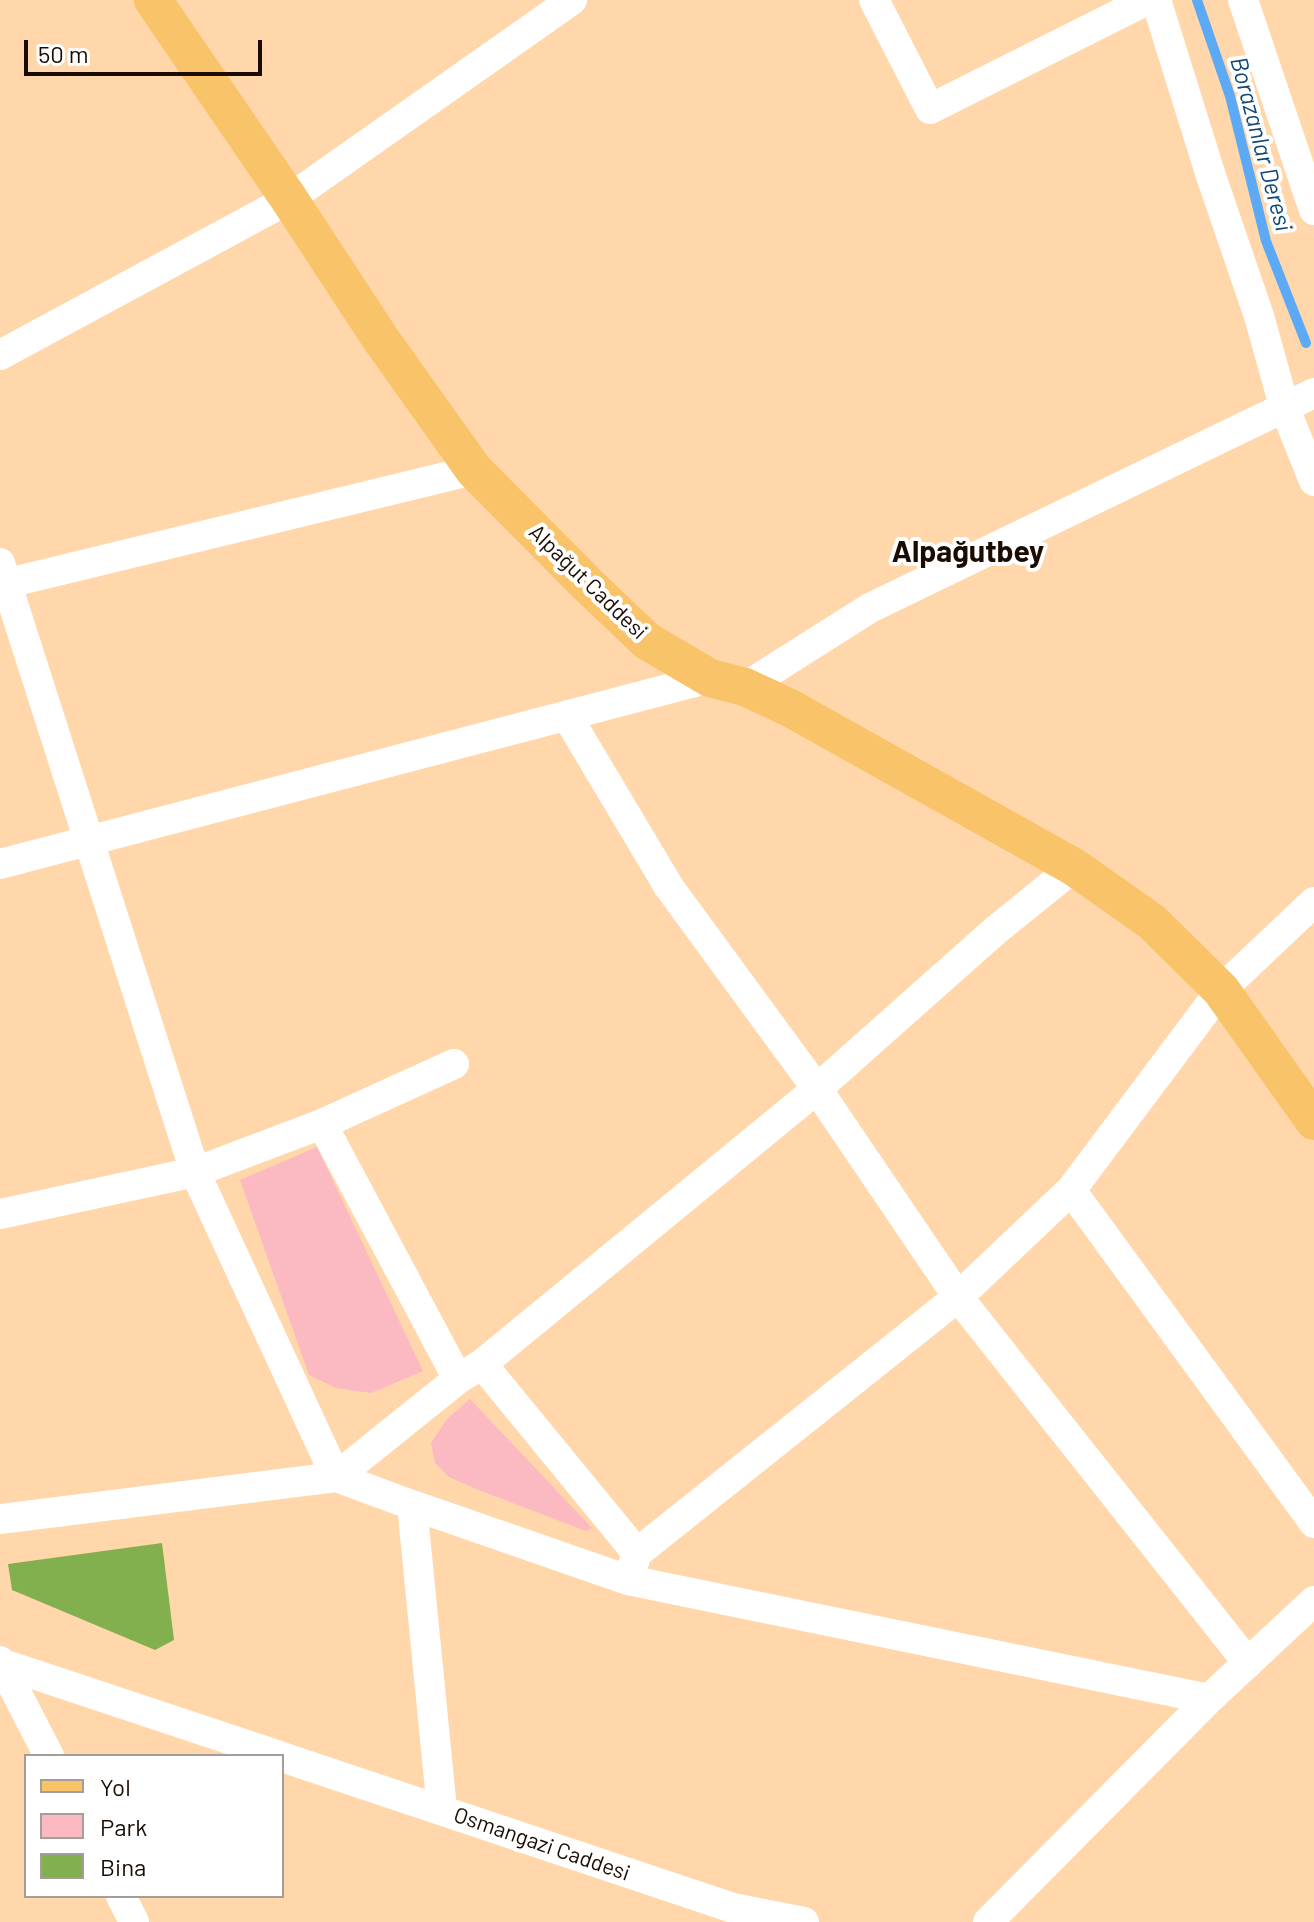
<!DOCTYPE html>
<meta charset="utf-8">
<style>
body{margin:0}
#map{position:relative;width:1314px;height:1922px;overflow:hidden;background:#ffd7aa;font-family:Barlow,sans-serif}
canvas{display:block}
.legend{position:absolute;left:24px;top:1754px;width:260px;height:144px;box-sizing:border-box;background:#fff;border:2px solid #a39e99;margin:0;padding:10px 14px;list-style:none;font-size:24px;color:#1a0c00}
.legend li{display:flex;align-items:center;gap:16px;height:40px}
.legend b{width:40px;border:2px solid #a39e99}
.scale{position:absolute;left:24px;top:40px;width:238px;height:36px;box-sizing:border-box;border:4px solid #1a0c00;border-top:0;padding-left:10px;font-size:24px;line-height:28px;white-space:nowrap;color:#1a0c00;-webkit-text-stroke:6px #fff;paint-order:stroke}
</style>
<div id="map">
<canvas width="1314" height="1922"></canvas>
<ul class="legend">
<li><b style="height:10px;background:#f9c469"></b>Yol</li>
<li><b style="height:22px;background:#fbb9c2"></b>Park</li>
<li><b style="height:22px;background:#83b04f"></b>Bina</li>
</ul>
<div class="scale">50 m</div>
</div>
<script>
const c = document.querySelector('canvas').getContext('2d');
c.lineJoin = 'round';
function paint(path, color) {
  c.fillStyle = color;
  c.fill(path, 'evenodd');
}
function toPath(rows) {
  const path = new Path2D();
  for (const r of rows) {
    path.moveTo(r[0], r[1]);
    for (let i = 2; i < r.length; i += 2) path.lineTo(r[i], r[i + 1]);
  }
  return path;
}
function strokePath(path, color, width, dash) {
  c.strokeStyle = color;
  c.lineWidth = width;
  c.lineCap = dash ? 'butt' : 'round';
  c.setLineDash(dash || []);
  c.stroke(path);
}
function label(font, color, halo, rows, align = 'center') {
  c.font = font + ' Barlow,sans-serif';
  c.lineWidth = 8;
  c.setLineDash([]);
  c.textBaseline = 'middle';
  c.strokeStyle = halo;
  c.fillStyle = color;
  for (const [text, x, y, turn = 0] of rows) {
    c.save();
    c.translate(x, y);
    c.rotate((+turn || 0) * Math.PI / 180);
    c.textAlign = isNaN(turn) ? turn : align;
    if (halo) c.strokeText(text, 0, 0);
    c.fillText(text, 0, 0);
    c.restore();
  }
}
paint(toPath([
 [317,1147,423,1371,371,1393,336,1388,309,1375,240,1180],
 [470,1399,592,1528,586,1531,481,1491,449,1477,435,1463,431,1443,447,1419]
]), '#fbb9c2');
strokePath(toPath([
 [1197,0,1230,96,1266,241,1306,343]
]), '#5caaf6', 10);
paint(toPath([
 [162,1543,174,1640,155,1650,12,1590,8,1564]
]), '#83b04f');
strokePath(toPath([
 [874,0,930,109,1147,0],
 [1156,0,1211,176,1259,316,1284,406,1314,481],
 [1243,0,1314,210],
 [0,355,289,199,572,0],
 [0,563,195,1172,322,1124,454,1064],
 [8,583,474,470],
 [745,687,870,608,1314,393],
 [567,716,669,887,817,1089,958,1297,1248,1663],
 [0,864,710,678],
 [322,1124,458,1379],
 [1071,1190,1314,1523],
 [0,1214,195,1172,336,1477,458,1379,482,1364,817,1089,996,930,1074,867],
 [482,1364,637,1553],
 [412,1505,628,1580,1209,1699],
 [0,1519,336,1477,412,1505,442,1810],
 [628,1580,637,1553,958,1297,1071,1190,1221,990,1314,902],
 [0,1661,49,1756],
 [0,1663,280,1756],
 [282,1757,733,1908,804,1922],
 [121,1896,134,1922],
 [988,1922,1209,1699,1314,1601]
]), '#fff', 30);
strokePath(toPath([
 [153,0,289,199,380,338,474,470,587,584,647,641,710,678,745,687,790,708,1074,867,1152,922,1221,990,1314,1121]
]), '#f9c469', 38);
label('22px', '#1a0c00', '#fff', [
 ["Alpağut Caddesi",588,582,44],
 ["Osmangazi Caddesi",542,1844,19]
]);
label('italic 24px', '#0f4778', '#fff', [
 ["Borazanlar Deresi",1261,144,75]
]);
label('bold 30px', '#1a0c00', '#fff', [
 ["Alpağutbey",968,552]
]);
</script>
